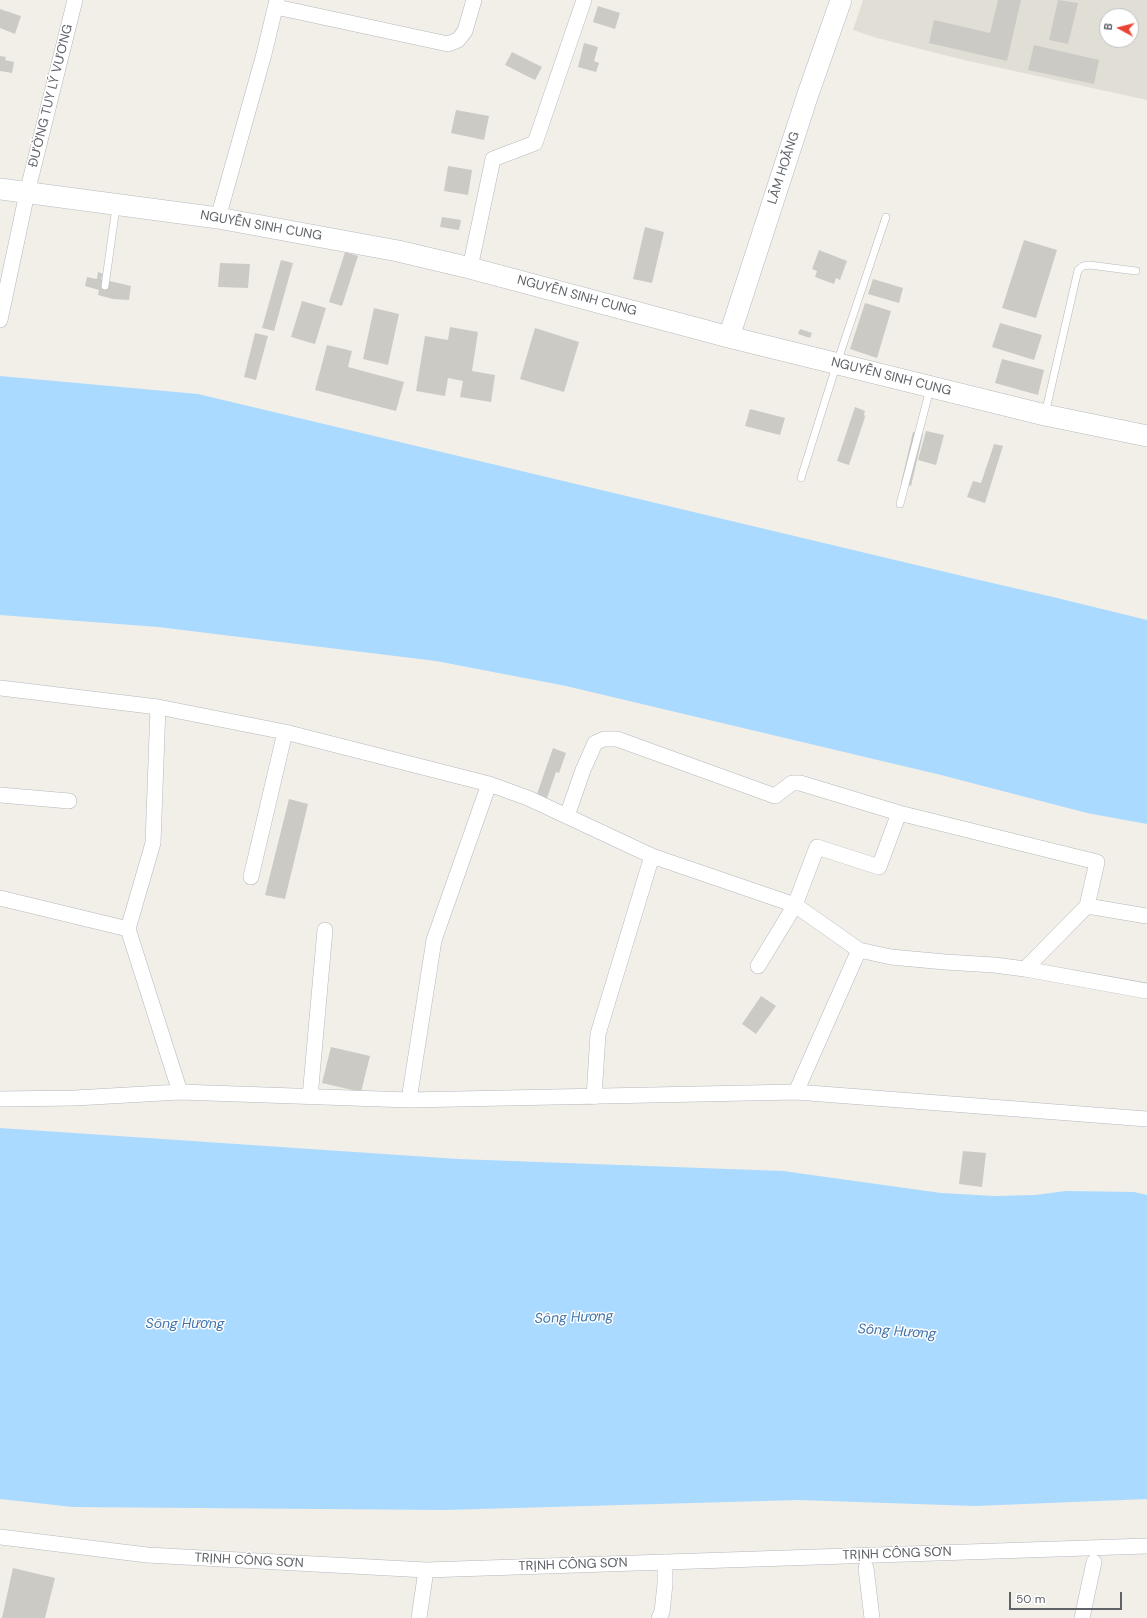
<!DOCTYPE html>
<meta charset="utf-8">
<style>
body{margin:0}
#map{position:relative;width:1147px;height:1618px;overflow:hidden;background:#f1efe8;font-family:"DM Sans",sans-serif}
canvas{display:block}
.north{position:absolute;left:1099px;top:8px;width:40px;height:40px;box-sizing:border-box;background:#fff;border:1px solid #bfc1c3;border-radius:50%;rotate:277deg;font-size:11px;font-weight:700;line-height:16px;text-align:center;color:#5f6368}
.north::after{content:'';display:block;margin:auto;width:14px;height:18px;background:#ea4335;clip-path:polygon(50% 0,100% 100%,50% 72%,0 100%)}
.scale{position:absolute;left:1009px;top:1592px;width:113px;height:18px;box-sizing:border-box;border:2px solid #5f6368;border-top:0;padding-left:5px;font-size:12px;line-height:14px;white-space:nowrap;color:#5f6368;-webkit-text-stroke:3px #fff;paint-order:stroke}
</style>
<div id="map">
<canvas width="1147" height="1618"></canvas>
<div class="north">B</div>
<div class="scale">50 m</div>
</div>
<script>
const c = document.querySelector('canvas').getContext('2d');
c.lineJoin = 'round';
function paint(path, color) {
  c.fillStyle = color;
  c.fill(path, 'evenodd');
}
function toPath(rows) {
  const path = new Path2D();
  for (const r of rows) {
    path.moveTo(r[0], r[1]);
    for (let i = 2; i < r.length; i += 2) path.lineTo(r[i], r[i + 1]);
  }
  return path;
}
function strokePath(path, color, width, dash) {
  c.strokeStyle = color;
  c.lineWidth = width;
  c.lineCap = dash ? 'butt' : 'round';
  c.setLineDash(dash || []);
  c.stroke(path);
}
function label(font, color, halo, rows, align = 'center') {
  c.font = font + ' "DM Sans",sans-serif';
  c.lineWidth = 3;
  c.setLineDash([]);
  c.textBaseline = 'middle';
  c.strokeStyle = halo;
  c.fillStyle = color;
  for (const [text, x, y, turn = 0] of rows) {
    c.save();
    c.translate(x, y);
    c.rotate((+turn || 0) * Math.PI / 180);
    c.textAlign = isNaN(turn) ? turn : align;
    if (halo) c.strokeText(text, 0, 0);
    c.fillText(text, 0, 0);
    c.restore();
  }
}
paint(toPath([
 [863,0,1147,0,1147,100,964,60,877,38,853,30],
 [1107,16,1131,16,1131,40,1107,40]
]), '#e1ded6');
paint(toPath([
 [0,376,198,394,975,579,1053,597,1147,620,1147,824,1087,813,941,775,566,686,436,661,158,627,0,615],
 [0,1128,458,1159,783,1171,941,1193,995,1196,1035,1195,1066,1191,1134,1192,1147,1195,1147,1499,975,1506,799,1500,444,1510,73,1507,0,1499]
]), '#aadaff');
paint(toPath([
 [998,0,1021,0,1007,61,929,43,934,20,990,33],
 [1058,0,1078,3,1068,44,1049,40],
 [598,6,620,13,615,29,593,22],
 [0,9,21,16,15,34,0,28],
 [584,43,598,47,594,61,599,63,596,72,578,67],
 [1034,45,1099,60,1094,84,1028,70],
 [512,52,542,67,535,80,505,65],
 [0,56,6,57,5,60,14,62,12,73,0,71],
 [456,110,489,116,484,140,451,133],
 [448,166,472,170,468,195,444,191],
 [442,217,461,220,459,230,440,227],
 [645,227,664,232,652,283,633,279],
 [1024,240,1057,250,1036,318,1002,308],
 [819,250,847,261,840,280,836,278,834,284,815,277,817,271,812,269],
 [345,252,358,256,342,306,329,302],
 [281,260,293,263,274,331,262,328],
 [220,263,250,264,248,288,218,287],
 [98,272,103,274,101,279,131,286,129,300,113,299,98,295,99,290,85,286,87,277,97,279],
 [873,279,903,288,899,303,868,294],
 [302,301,326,308,315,344,291,337],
 [865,303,891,311,877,358,850,349],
 [374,308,399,314,388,365,363,359],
 [1000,323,1042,335,1034,360,992,347],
 [450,327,478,332,472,371,495,375,491,402,460,397,463,381,448,378,445,396,416,391,425,336,448,340],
 [535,328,579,342,564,392,520,379],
 [800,329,812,333,810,338,798,334],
 [255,333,268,336,256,380,244,377],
 [327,345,352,351,348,367,404,382,396,411,315,390],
 [1002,359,1044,370,1038,395,995,383],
 [855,407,865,411,864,414,865,417,849,465,837,461],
 [750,409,785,418,780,435,745,426],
 [926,431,944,435,936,465,918,460],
 [913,432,923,434,911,486,901,483],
 [994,444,1003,446,985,503,967,497,973,481,981,483],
 [553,748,566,753,559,773,556,772,547,798,537,794],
 [289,799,308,804,285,899,265,895],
 [761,996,776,1006,756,1034,742,1024],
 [331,1047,370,1056,361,1092,322,1083],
 [963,1151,986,1153,982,1187,959,1184],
 [13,1568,55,1578,45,1618,2,1618]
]), '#cccac5');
const lane = toPath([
 [105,286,116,207],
 [1045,414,1078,270,1083,266,1089,265,1136,271],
 [801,478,837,363,886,217],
 [900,504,930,389]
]);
const street = toPath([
 [276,7,448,44,458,40,465,31,474,0],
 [218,218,264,54,277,0],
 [470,268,493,159,535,143,584,0],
 [0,320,27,193,75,0],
 [0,688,158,707,285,732,489,784,528,798,652,856,795,905,859,950,891,957,945,962,994,965,1025,969,1147,991],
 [158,707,153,843,128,929,180,1092],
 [0,795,69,801],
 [567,816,583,770,595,743,604,739,617,739,775,796,792,783,800,783,899,813,1097,862,1087,906,1025,969],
 [251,877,285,732],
 [0,898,128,929],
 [1087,906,1147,916],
 [758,966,795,905,817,847,879,867,899,813],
 [796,1092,859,950],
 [310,1097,325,930],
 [594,1097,598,1034,652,856],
 [0,1099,75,1098,180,1092,409,1100,796,1092,1147,1119],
 [409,1100,434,940,489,784],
 [0,1537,147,1555,426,1570,1147,1546],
 [866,1568,872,1618],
 [419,1618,426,1570],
 [659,1618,662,1612,665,1584,665,1562],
 [1082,1618,1094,1562]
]);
const secondary = toPath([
 [0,189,218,218,398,251,470,268,729,337,1045,415,1147,436],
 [729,337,808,94,841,0]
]);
strokePath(lane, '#b5b8bc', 8);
strokePath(street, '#b5b8bc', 16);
strokePath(secondary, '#b6babf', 22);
strokePath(lane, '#fff', 7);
strokePath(street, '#fff', 15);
strokePath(secondary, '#fff', 21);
label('13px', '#5f6368', '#fff', [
 ["ĐƯỜNG TUY LÝ VƯƠNG",51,96,-76],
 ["LÂM HOẰNG",784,168,-72],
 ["NGUYỄN SINH CUNG",261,226,10],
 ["NGUYỄN SINH CUNG",577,296,15],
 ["NGUYỄN SINH CUNG",891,377,14],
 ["TRỊNH CÔNG SƠN",897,1554,-2],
 ["TRỊNH CÔNG SƠN",249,1561,3],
 ["TRỊNH CÔNG SƠN",573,1565,-2]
]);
label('italic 14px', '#4174aa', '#fff', [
 ["Sông Hương",574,1318,-2],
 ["Sông Hương",185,1324],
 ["Sông Hương",897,1332,4]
]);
</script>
